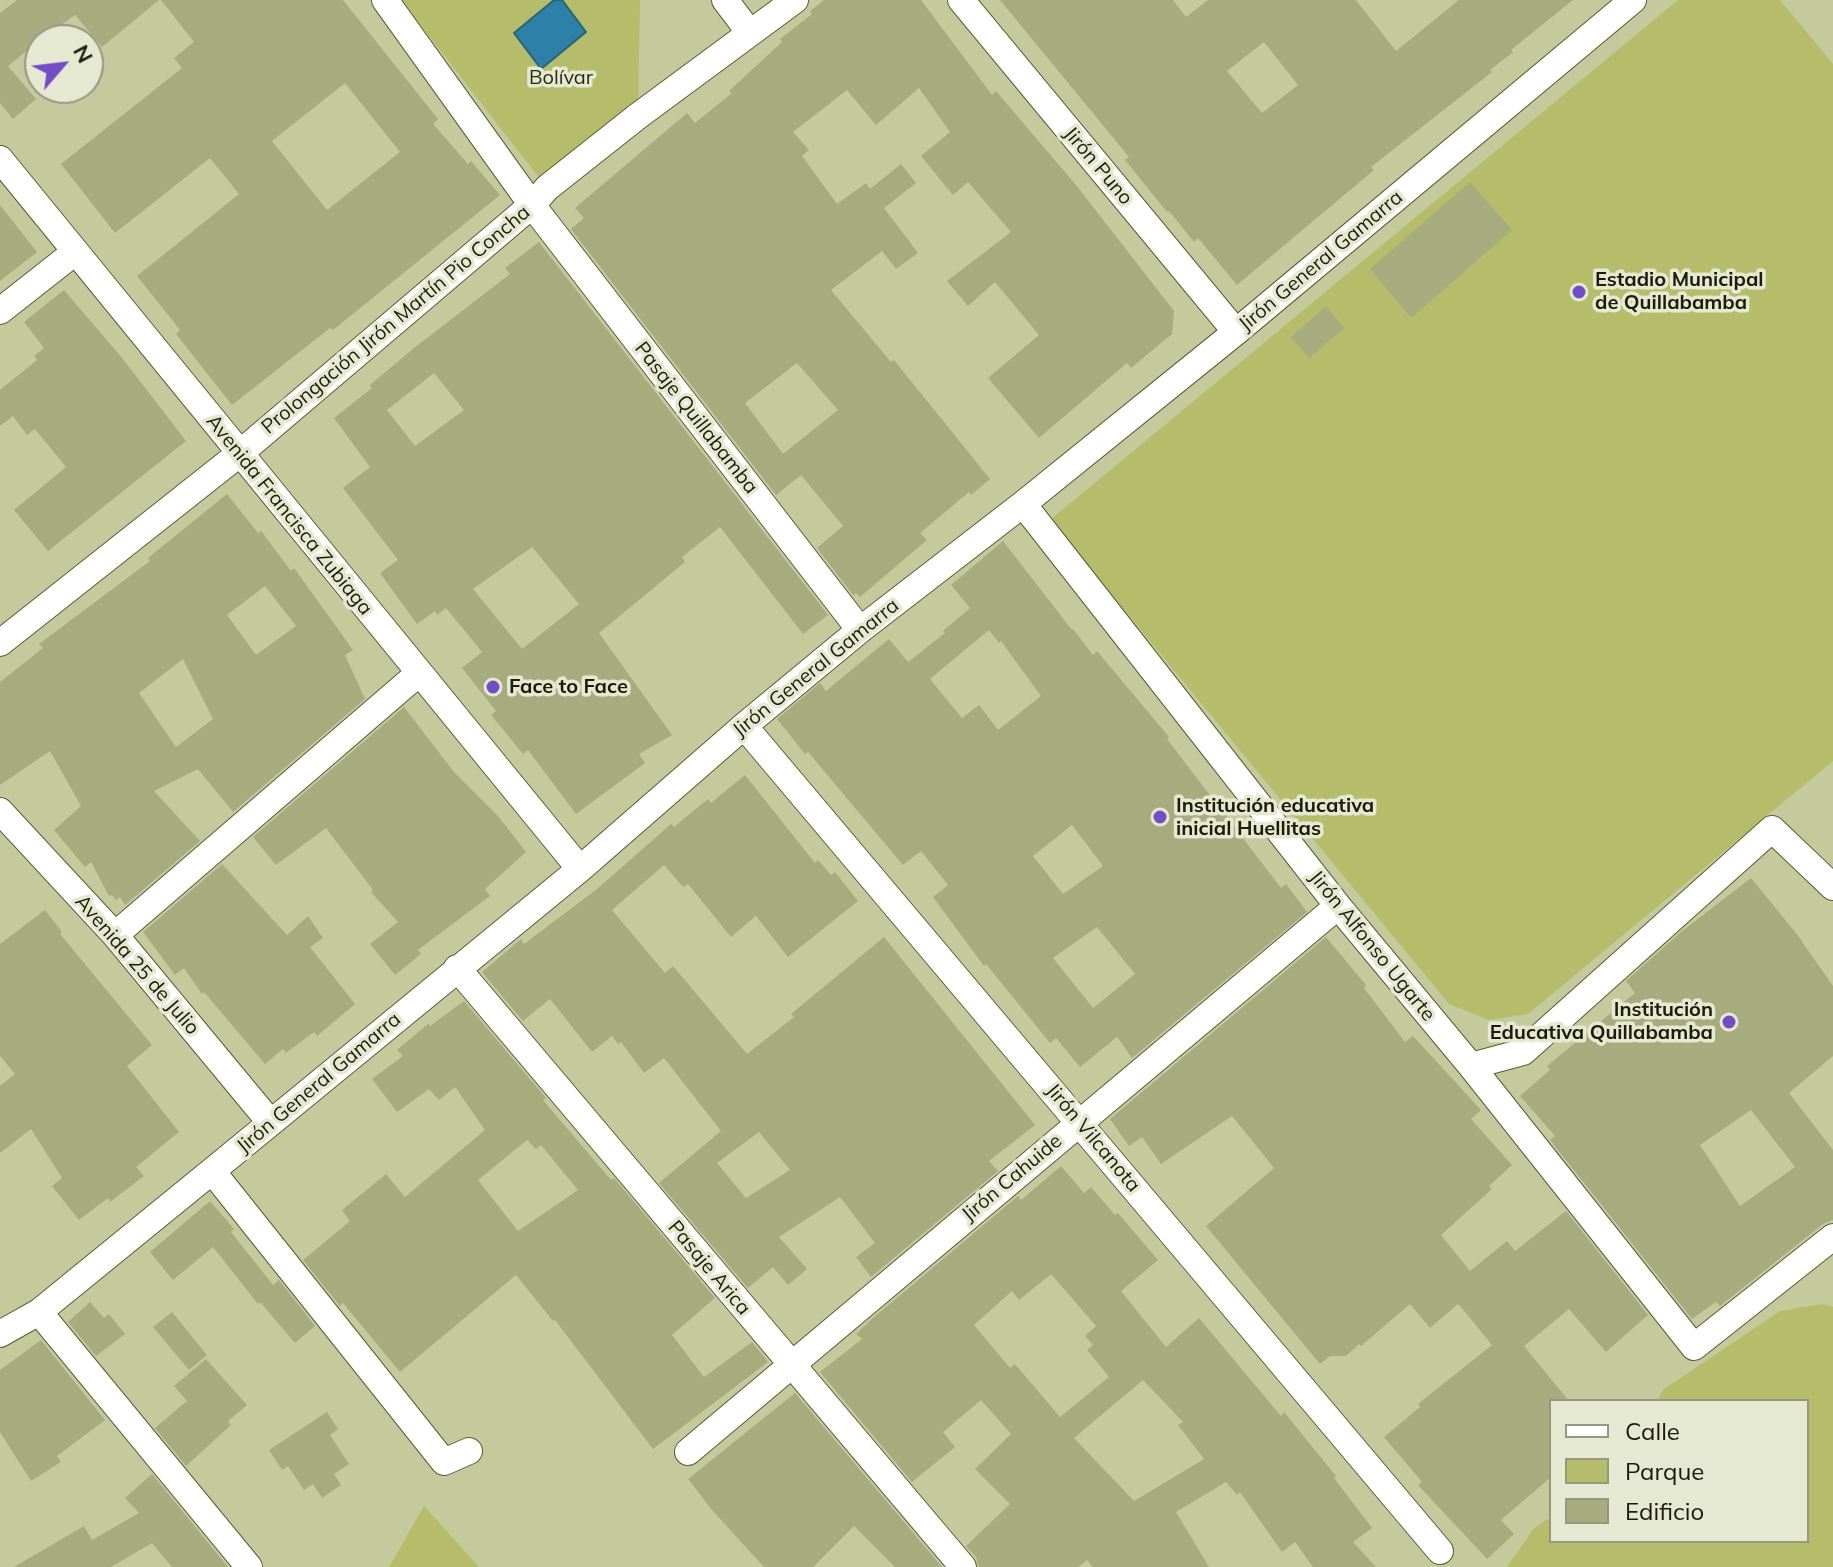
<!DOCTYPE html>
<meta charset="utf-8">
<style>
body{margin:0}
#map{position:relative;width:1833px;height:1567px;overflow:hidden;background:#c5ca9c;font-family:Mulish,sans-serif}
canvas{display:block}
.legend{position:absolute;left:1549px;top:1399px;width:260px;height:144px;box-sizing:border-box;background:#e6e9d1;border:2px solid #959781;margin:0;padding:10px 14px;list-style:none;font-size:24px;color:#1b1c0a}
.legend li{display:flex;align-items:center;gap:16px;height:40px}
.legend b{width:40px;border:2px solid #959781}
.north{position:absolute;left:24px;top:24px;width:80px;height:80px;box-sizing:border-box;background:#e6e9d1;border:2px solid #959781;border-radius:50%;rotate:62deg;font-size:22px;font-weight:700;line-height:32px;text-align:center;color:#1b1c0a}
.north::after{content:'';display:block;margin:auto;width:28px;height:36px;background:#724dc6;clip-path:polygon(50% 0,100% 100%,50% 72%,0 100%)}
</style>
<div id="map">
<canvas width="1833" height="1567"></canvas>
<ul class="legend">
<li><b style="height:10px;background:#fff"></b>Calle</li>
<li><b style="height:22px;background:#b5bd6b"></b>Parque</li>
<li><b style="height:22px;background:#a7ac7e"></b>Edificio</li>
</ul>
<div class="north">N</div>
</div>
<script>
const c = document.querySelector('canvas').getContext('2d');
c.lineJoin = 'round';
function paint(path, color) {
  c.fillStyle = color;
  c.fill(path, 'evenodd');
}
function toPath(rows) {
  const path = new Path2D();
  for (const r of rows) {
    path.moveTo(r[0], r[1]);
    for (let i = 2; i < r.length; i += 2) path.lineTo(r[i], r[i + 1]);
  }
  return path;
}
function strokePath(path, color, width, dash) {
  c.strokeStyle = color;
  c.lineWidth = width;
  c.lineCap = dash ? 'butt' : 'round';
  c.setLineDash(dash || []);
  c.stroke(path);
}
function label(font, color, halo, rows, align = 'center') {
  c.font = font + ' Mulish,sans-serif';
  c.lineWidth = 7;
  c.setLineDash([]);
  c.textBaseline = 'middle';
  c.strokeStyle = halo;
  c.fillStyle = color;
  for (const [text, x, y, turn = 0] of rows) {
    c.save();
    c.translate(x, y);
    c.rotate((+turn || 0) * Math.PI / 180);
    c.textAlign = isNaN(turn) ? turn : align;
    if (halo) c.strokeText(text, 0, 0);
    c.fillText(text, 0, 0);
    c.restore();
  }
}
paint(toPath([
 [401,0,640,0,638,116,547,188],
 [1678,0,1780,0,1833,64,1833,761,1528,1014,1489,1020,1449,1004,1050,520],
 [1822,1304,1833,1307,1833,1567,1507,1567,1534,1528,1551,1517,1551,1541,1807,1541,1807,1401,1657,1401,1664,1389,1780,1311],
 [424,1506,479,1567,389,1567]
]), '#b5bd6b');
const water = toPath([
 [554,0,562,0,586,32,541,69,514,33,554,0]
]);
paint(water, '#2d81a8');
strokePath(water, '#286379', 2);
paint(toPath([
 [17,0,159,0,102,47,75,15,40,40,8,66,36,99,13,119,0,103,0,13],
 [161,0,343,0,438,119,433,124,468,164,471,161,500,195,333,330,330,328,232,405,176,334,180,330,137,276,239,194,210,158,115,233,61,164,182,68,174,58,194,42],
 [345,83,400,152,327,210,272,141],
 [824,0,921,0,992,95,996,91,1076,185,1174,311,1172,334,1131,368,1127,363,1039,438,988,378,1039,335,995,282,968,306,947,281,1011,232,968,182,953,195,921,156,950,132,919,88,876,125,847,90,793,132,809,150,802,156,837,204,866,183,870,189,901,164,916,183,884,208,918,253,896,269,882,251,831,290,891,362,894,360,990,479,971,495,969,492,920,533,927,540,860,597,856,593,853,595,817,548,843,526,801,475,776,495,571,229,584,218,575,208,687,113,695,123,732,93,729,91,782,42,780,39,812,14,810,11],
 [797,363,838,410,783,454,745,403],
 [1000,0,1173,0,1186,17,1208,0,1356,0,1396,51,1459,0,1573,0,1511,50,1513,52,1490,70,1492,72,1371,167,1374,170,1237,285,1198,238,1194,242,1169,211,1167,212,1125,160,1129,157],
 [1264,42,1298,85,1262,113,1227,71],
 [1470,182,1512,230,1411,318,1370,269],
 [0,205,37,252,0,281],
 [539,242,828,615,803,634,720,527,682,557,685,562,599,633,672,735,639,754,645,763,576,814,528,750,523,754,491,715,496,711,462,668,482,652,446,608,437,615,435,611,417,624,380,573,398,560,343,488,370,467,334,418,372,388,370,385,414,348,510,274,505,268],
 [434,373,464,410,415,446,387,410],
 [532,547,579,604,522,649,473,589],
 [64,290,123,359,186,441,48,551,14,510,66,467,35,429,27,435,13,416,0,426,0,390,37,360,34,356,44,348,24,322],
 [1326,306,1344,328,1309,358,1291,337],
 [227,494,258,533,261,531,291,571,294,568,353,650,345,655,365,699,233,812,198,769,154,791,200,841,125,905,120,897,116,900,112,895,109,896,91,862,85,867,54,830,81,806,50,751,0,785,0,682,43,648,39,644,150,561,148,558],
 [265,586,296,626,256,655,227,615],
 [183,659,213,719,176,747,139,693],
 [1003,541,1072,630,1073,629,1093,655,1097,651,1169,737,1167,739,1281,888,1286,884,1307,912,1132,1058,1117,1037,1080,1067,1056,1038,1050,1043,986,964,984,966,933,897,948,885,921,851,903,865,808,752,805,754,777,719,820,683,826,691,889,639,908,662,945,633,943,631,970,608,951,585],
 [989,630,999,643,1001,641,1041,696,998,730,979,705,962,718,930,679],
 [1072,825,1103,866,1063,894,1033,856],
 [1097,927,1135,974,1093,1008,1053,958],
 [404,707,454,772,498,816,526,852,485,889,490,896,418,950,421,954,395,975,370,944,398,922,371,892,373,890,326,828,276,865,253,837],
 [745,775,815,863,818,860,831,875,835,872,858,901,788,957,756,916,731,937,688,884,683,887,664,865,612,910,665,973,673,966,747,1054,794,1017,791,1014,884,937,1035,1125,989,1161,998,1171,871,1277,856,1257,875,1243,840,1197,779,1237,807,1269,788,1285,773,1267,748,1288,659,1183,721,1131,664,1058,644,1073,621,1042,618,1044,612,1036,592,1052,550,999,523,1021,482,972,521,939,524,944,597,889,671,824,674,827,708,799,711,803],
 [759,1132,790,1170,746,1198,717,1163],
 [222,864,287,935,308,916,323,938,310,947,355,1004,317,1036,314,1032,286,1053,283,1049,265,1064,204,992,202,994,184,968,175,975,143,932],
 [1751,878,1796,933,1833,986,1833,1056,1789,1093,1833,1150,1833,1220,1823,1224,1720,1306,1716,1302,1692,1319,1550,1140,1555,1136,1520,1096,1550,1070,1547,1066,1635,993,1626,981,1681,932],
 [1751,1110,1795,1167,1740,1206,1700,1145],
 [45,910,62,932,60,934,152,1045,127,1066,179,1132,136,1167,144,1176,110,1202,108,1198,79,1220,52,1186,62,1178,31,1129,0,1153,0,1086,15,1074,0,1056,0,944],
 [1326,937,1366,985,1364,988,1405,1042,1413,1036,1481,1110,1471,1119,1512,1165,1489,1186,1492,1189,1441,1235,1470,1271,1507,1241,1515,1251,1566,1211,1648,1315,1606,1352,1569,1309,1524,1346,1569,1401,1551,1401,1551,1477,1501,1520,1514,1534,1487,1559,1418,1485,1422,1482,1384,1437,1420,1407,1418,1404,1492,1345,1461,1307,1458,1304,1430,1328,1410,1304,1361,1346,1359,1344,1346,1356,1330,1356,1320,1364,1206,1226,1274,1168,1232,1116,1161,1164,1142,1137,1129,1146,1110,1119],
 [464,1001,546,1098,543,1100,611,1180,614,1178,715,1298,672,1335,704,1377,752,1342,768,1362,653,1449,555,1320,553,1321,516,1275,400,1372,343,1303,340,1306,303,1260,350,1221,342,1210,386,1174,405,1197,485,1130,455,1087,439,1100,429,1089,397,1112,372,1079,403,1056,397,1050,428,1024,430,1026],
 [527,1140,536,1149,541,1145,578,1190,518,1231,478,1180],
 [1061,1166,1084,1193,1091,1187,1115,1215,1118,1213,1158,1260,1121,1291,1166,1347,1199,1318,1281,1416,1284,1412,1336,1476,1334,1478,1372,1528,1353,1542,1376,1567,1313,1567,1295,1542,1282,1552,1240,1492,1237,1495,1226,1482,1176,1512,1209,1567,1093,1567,1087,1560,1078,1567,979,1567,976,1557,966,1546,1010,1504,975,1469,1011,1434,981,1400,943,1432,955,1447,912,1482,820,1372,862,1339,856,1334,873,1318,1018,1196,1021,1200],
 [1051,1274,1096,1326,1085,1336,1093,1345,1087,1350,1109,1377,1060,1417,1015,1364,1010,1368,974,1325,1012,1291,1019,1300],
 [1143,1380,1183,1422,1178,1425,1204,1459,1134,1501,1074,1438],
 [210,1201,234,1229,231,1232,273,1285,279,1280,315,1326,295,1343,260,1302,258,1304,213,1247,173,1280,150,1252],
 [90,1302,104,1318,109,1314,125,1334,96,1356,68,1322],
 [172,1312,207,1355,189,1370,153,1327],
 [41,1340,105,1420,57,1456,61,1462,31,1481,0,1432,0,1370],
 [206,1359,247,1405,228,1421,231,1425,186,1466,155,1428,187,1401,174,1386],
 [795,1393,942,1567,895,1567,854,1526,813,1567,764,1567,712,1510,688,1479],
 [327,1412,338,1429,330,1435,349,1464,334,1474,341,1485,322,1498,313,1484,304,1490,288,1466,282,1470,269,1450],
 [152,1474,228,1567,172,1567,152,1543,111,1567,14,1567,84,1526,92,1540,139,1513,125,1498]
]), '#a7ac7e');
const street = toPath([
 [385,0,532,205,860,630],
 [725,0,750,33],
 [961,0,1236,332],
 [0,159,580,869],
 [0,311,75,252],
 [1023,504,1338,906,1471,1066,1694,1347,1833,1237],
 [0,643,239,454,532,205,547,188,638,116,795,0],
 [744,726,1440,1551],
 [0,811,115,935,270,1122],
 [115,935,419,673],
 [457,968,963,1567],
 [1471,1066,1523,1052,1772,829,1833,887],
 [212,1171,444,1462,469,1451],
 [39,1312,249,1567],
 [0,1334,39,1312,212,1171,580,869,744,726,860,630,1023,504,1236,332,1633,0],
 [688,1452,1338,906]
]);
strokePath(street, '#5a5d32', 28);
strokePath(street, '#fff', 26);
for (const [x, y, r, color] of [
 [1579,292,8,"#724dc6"],
 [493,687,8,"#724dc6"],
 [1160,817,8,"#724dc6"],
 [1729,1022,8,"#724dc6"]
]) {
  const dot = new Path2D();
  dot.arc(x, y, r, 0, 2 * Math.PI);
  c.fillStyle = color;
  c.fill(dot);
  strokePath(dot, '#e6e9d1', 3);
}
label('20px', '#292b14', '#e6e9d1', [
 ["Bolívar",561,78]
]);
label('20px', '#1b1c0a', '#e6e9d1', [
 ["Jirón Puno",1098,166,50],
 ["Jirón General Gamarra",1321,261,-40],
 ["Prolongación Jirón Martín Pio Concha",396,320,-40],
 ["Pasaje Quillabamba",696,418,52],
 ["Avenida Francisca Zubiaga",289,515,51],
 ["Jirón General Gamarra",816,668,-39],
 ["Jirón Alfonso Ugarte",1372,946,51],
 ["Avenida 25 de Julio",137,965,49],
 ["Jirón General Gamarra",319,1083,-40],
 ["Jirón Vilcanota",1093,1138,50],
 ["Jirón Cahuide",1012,1178,-40],
 ["Pasaje Arica",709,1268,50]
]);
label('bold 20px', '#1b1c0a', '#e6e9d1', [
 ["Estadio Municipal",1595,280],
 ["de Quillabamba",1595,303],
 ["Face to Face",509,687],
 ["Institución educativa",1176,806],
 ["inicial Huellitas",1176,829],
 ["Institución",1713,1010,"right"],
 ["Educativa Quillabamba",1713,1033,"right"]
], 'left');
</script>
